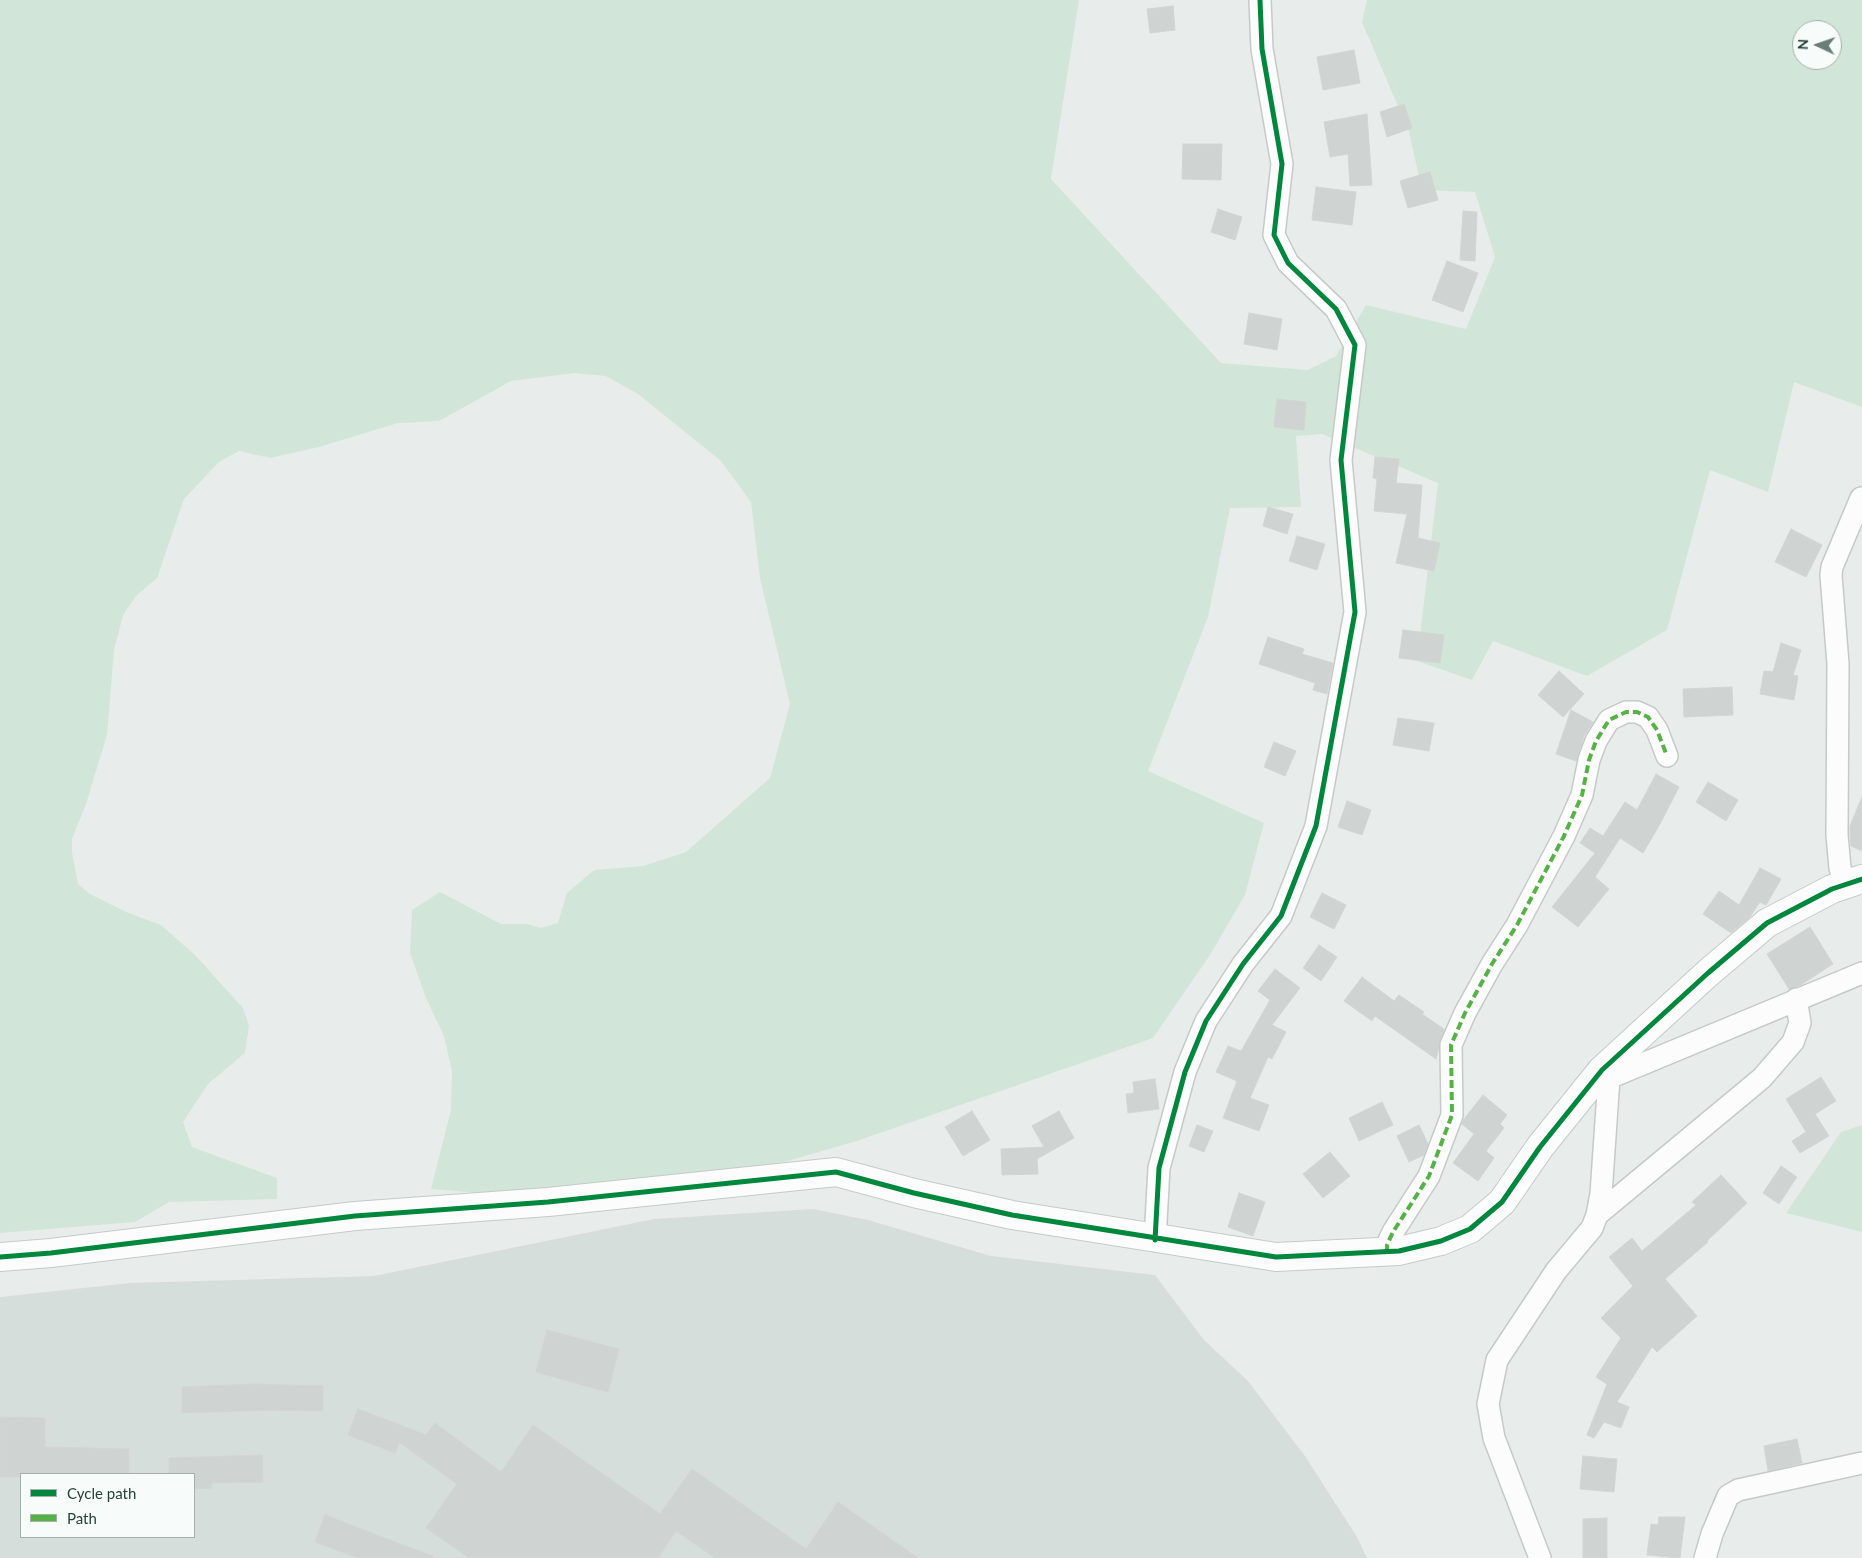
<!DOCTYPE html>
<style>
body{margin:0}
#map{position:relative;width:1862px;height:1558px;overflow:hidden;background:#e8edeb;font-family:Lato,sans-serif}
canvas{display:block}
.legend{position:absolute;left:20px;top:1473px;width:175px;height:65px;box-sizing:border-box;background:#f7fbf9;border:1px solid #a3b1ad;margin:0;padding:6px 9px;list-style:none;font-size:15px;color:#24423a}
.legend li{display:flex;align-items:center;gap:10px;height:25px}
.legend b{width:25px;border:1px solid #a3b1ad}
.north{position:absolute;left:1792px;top:20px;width:50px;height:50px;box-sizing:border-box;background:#f7fbf9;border:1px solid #a3b1ad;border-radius:50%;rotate:273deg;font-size:14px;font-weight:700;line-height:20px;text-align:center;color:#24423a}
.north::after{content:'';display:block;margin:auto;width:18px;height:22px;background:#697e78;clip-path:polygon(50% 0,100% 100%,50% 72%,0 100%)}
</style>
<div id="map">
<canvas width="1862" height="1558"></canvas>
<ul class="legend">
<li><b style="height:6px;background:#00873e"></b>Cycle path</li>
<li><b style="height:6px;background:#55b346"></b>Path</li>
</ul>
<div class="north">N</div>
</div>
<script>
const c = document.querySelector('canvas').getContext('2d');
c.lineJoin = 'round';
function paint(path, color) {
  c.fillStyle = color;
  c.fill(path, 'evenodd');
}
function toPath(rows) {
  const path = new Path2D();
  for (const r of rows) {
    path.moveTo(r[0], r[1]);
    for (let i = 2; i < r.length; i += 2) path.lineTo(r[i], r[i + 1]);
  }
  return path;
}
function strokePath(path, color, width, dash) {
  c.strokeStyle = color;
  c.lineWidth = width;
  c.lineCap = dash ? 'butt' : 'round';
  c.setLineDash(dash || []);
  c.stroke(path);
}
paint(toPath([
 [813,1209,868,1220,991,1256,1155,1275,1204,1340,1248,1381,1305,1456,1357,1537,1367,1558,0,1558,0,1297,130,1283,374,1276,654,1219],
 [21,1474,194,1474,194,1537,21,1537]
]), '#d6dedb');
paint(toPath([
 [0,0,1079,0,1051,179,1221,363,1308,370,1336,356,1366,305,1466,329,1495,257,1475,192,1422,190,1409,132,1362,22,1367,0,1862,0,1862,407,1794,382,1768,492,1710,470,1667,630,1587,676,1493,641,1472,680,1417,661,1438,483,1322,434,1296,436,1301,507,1230,508,1208,617,1148,771,1264,823,1245,895,1210,955,1153,1038,857,1141,784,1162,670,1178,481,1193,431,1189,451,1110,452,1071,444,1036,426,998,410,953,412,910,440,892,501,924,527,924,541,928,558,923,567,893,594,870,643,866,686,852,770,778,790,704,760,578,751,502,721,461,638,394,606,376,574,373,511,381,439,421,398,423,319,447,270,458,239,451,219,462,184,499,157,578,136,596,123,615,114,650,107,735,86,804,72,839,72,852,78,884,90,894,126,912,161,925,195,955,243,1008,249,1026,245,1053,208,1084,183,1122,192,1147,277,1178,277,1199,169,1202,135,1222,0,1233],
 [1802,30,1832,30,1832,60,1802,60],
 [1862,1125,1862,1232,1786,1213,1841,1132]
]), '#d1e6d8');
const building = toPath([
 [1173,6,1175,30,1150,33,1147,9,1173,6],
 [1354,50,1360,83,1323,90,1317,57,1354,50],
 [1404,104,1412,128,1387,137,1380,112,1404,104],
 [1367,114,1372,185,1350,186,1348,154,1330,157,1324,122,1367,114],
 [1183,144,1222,144,1221,180,1182,179,1183,144],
 [1430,172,1438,200,1408,208,1400,181,1430,172],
 [1316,187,1356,192,1352,225,1312,220,1316,187],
 [1218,209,1242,217,1235,240,1211,232,1218,209],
 [1463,211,1477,212,1475,261,1460,260,1463,211],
 [1447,261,1478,273,1463,312,1432,300,1447,261],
 [1249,313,1282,319,1277,350,1244,344,1249,313],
 [1277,399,1306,402,1304,430,1274,427,1277,399],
 [1375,457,1399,459,1396,483,1422,485,1418,538,1440,543,1434,571,1396,563,1407,514,1374,511,1377,479,1373,478,1375,457],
 [1268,507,1293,514,1287,534,1263,526,1268,507],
 [1791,529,1822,545,1806,577,1775,562,1791,529],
 [1297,536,1325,544,1317,570,1289,561,1297,536],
 [1403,630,1444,635,1440,663,1399,658,1403,630],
 [1268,637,1304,649,1302,654,1333,663,1327,694,1313,690,1315,683,1259,664,1268,637],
 [1781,643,1801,650,1793,675,1798,676,1794,700,1760,694,1764,671,1773,672,1781,643],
 [1559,671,1584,694,1563,717,1538,695,1559,671],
 [1732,687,1733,715,1684,717,1683,689,1732,687],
 [1571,710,1593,722,1584,736,1576,761,1556,754,1571,710],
 [1398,718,1434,723,1429,751,1393,745,1398,718],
 [1274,742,1296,751,1285,776,1264,767,1274,742],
 [1656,774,1679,787,1660,824,1643,853,1620,838,1595,877,1609,889,1578,927,1552,907,1595,853,1580,843,1590,828,1603,836,1625,802,1637,810,1656,774],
 [1708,782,1738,800,1726,821,1696,802,1708,782],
 [1862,797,1862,851,1851,846,1850,834,1850,826,1862,797],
 [1347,801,1371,810,1362,835,1338,827,1347,801],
 [1760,868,1781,879,1766,905,1760,902,1750,917,1731,933,1703,914,1719,891,1739,905,1760,868],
 [1322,893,1346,905,1334,929,1310,917,1322,893],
 [1810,927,1833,964,1799,986,1789,989,1767,954,1810,927],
 [1319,945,1337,957,1321,981,1303,968,1319,945],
 [1275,969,1300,988,1272,1025,1286,1032,1272,1059,1268,1057,1250,1098,1269,1105,1259,1131,1223,1118,1237,1081,1216,1072,1228,1046,1241,1051,1270,1000,1258,991,1275,969],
 [1362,977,1394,1001,1399,995,1424,1012,1422,1014,1444,1029,1436,1059,1375,1016,1372,1021,1344,1001,1362,977],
 [1821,1077,1836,1101,1815,1114,1829,1136,1800,1153,1792,1141,1806,1132,1786,1099,1821,1077],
 [1155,1079,1159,1109,1128,1113,1126,1094,1134,1093,1133,1082,1155,1079],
 [1483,1095,1507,1115,1500,1124,1504,1128,1486,1151,1494,1158,1478,1181,1453,1163,1474,1134,1462,1124,1464,1119,1483,1095],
 [1382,1102,1393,1125,1359,1141,1349,1118,1382,1102],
 [972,1111,990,1140,963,1156,945,1127,972,1111],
 [1059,1111,1074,1138,1037,1159,1038,1174,1002,1175,1001,1149,1044,1147,1032,1126,1059,1111],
 [1197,1125,1213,1131,1204,1152,1189,1146,1197,1125],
 [1419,1125,1428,1144,1424,1155,1409,1162,1397,1136,1419,1125],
 [1330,1152,1350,1176,1323,1198,1303,1174,1330,1152],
 [1781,1166,1797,1177,1779,1204,1763,1193,1781,1166],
 [1721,1175,1747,1203,1707,1241,1708,1242,1665,1279,1697,1316,1657,1352,1652,1347,1617,1402,1629,1407,1621,1428,1604,1422,1594,1438,1587,1435,1607,1384,1596,1377,1621,1338,1601,1318,1633,1286,1609,1257,1632,1238,1642,1251,1696,1205,1692,1202,1721,1175],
 [1239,1193,1265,1202,1253,1236,1228,1227,1239,1193],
 [547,1330,619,1349,608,1392,536,1372,547,1330],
 [254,1384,323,1386,323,1411,272,1410,182,1413,182,1387,254,1384],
 [358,1409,426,1435,435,1423,501,1472,533,1425,660,1514,692,1469,806,1549,838,1502,918,1558,715,1558,676,1531,658,1558,469,1558,426,1528,457,1484,399,1442,395,1453,348,1435,358,1409],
 [0,1417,45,1418,45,1447,129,1449,129,1474,21,1474,21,1477,0,1477,0,1417],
 [1797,1439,1802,1463,1768,1471,1764,1446,1797,1439],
 [262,1455,263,1482,212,1483,212,1488,194,1489,194,1474,169,1474,169,1458,262,1455],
 [1583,1456,1617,1459,1614,1492,1580,1489,1583,1456],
 [325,1515,434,1557,433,1558,358,1558,315,1542,325,1515],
 [1659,1517,1685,1517,1680,1558,1647,1555,1651,1524,1658,1525,1659,1517],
 [1607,1518,1607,1558,1583,1558,1583,1519,1607,1518]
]);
paint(building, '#cfd4d2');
strokePath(building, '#d1d6d4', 1);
const street = toPath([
 [1845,884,1840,868,1837,835,1838,664,1831,575,1832,567,1861,498],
 [1609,1078,1862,973],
 [1597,1215,1762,1078,1793,1042,1800,1023,1796,999],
 [1155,1240,1159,1168,1185,1072,1206,1021,1243,964,1281,916,1316,826,1355,612,1341,460,1355,345,1336,309,1288,263,1274,235,1282,164,1262,49,1260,0],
 [1387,1252,1387,1245,1393,1232,1429,1176,1452,1115,1451,1045,1465,1013,1492,964,1517,925,1564,836,1582,795,1589,760,1596,741,1609,720,1626,712,1637,712,1648,717,1657,730,1667,756],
 [1540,1558,1494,1438,1488,1404,1497,1360,1556,1271,1592,1228,1597,1215,1601,1194,1609,1078,1602,1070],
 [1705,1558,1712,1534,1728,1496,1738,1490,1862,1463]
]);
const secondary = toPath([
 [0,1257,51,1253,355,1216,548,1202,836,1172,914,1193,1012,1215,1276,1257,1399,1251,1441,1241,1470,1229,1502,1202,1540,1147,1602,1070,1708,973,1767,923,1832,889,1862,879]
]);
strokePath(street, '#c5cac8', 24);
strokePath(secondary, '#c3cbc8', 30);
strokePath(street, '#fcfcfc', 21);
strokePath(secondary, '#fcfcfc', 28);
strokePath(toPath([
 [1387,1252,1387,1245,1393,1232,1429,1176,1452,1115,1451,1045,1465,1013,1492,964,1517,925,1564,836,1582,795,1589,760,1596,741,1609,720,1626,712,1637,712,1648,717,1657,730,1667,756]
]), '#55b346', 4, [8, 4]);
strokePath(toPath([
 [1155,1240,1159,1168,1185,1072,1206,1021,1243,964,1281,916,1316,826,1355,612,1341,460,1355,345,1336,309,1288,263,1274,235,1282,164,1262,49,1260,0],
 [0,1257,51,1253,355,1216,548,1202,836,1172,914,1193,1012,1215,1276,1257,1399,1251,1441,1241,1470,1229,1502,1202,1540,1147,1602,1070,1708,973,1767,923,1832,889,1862,879]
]), '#00873e', 5);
</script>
